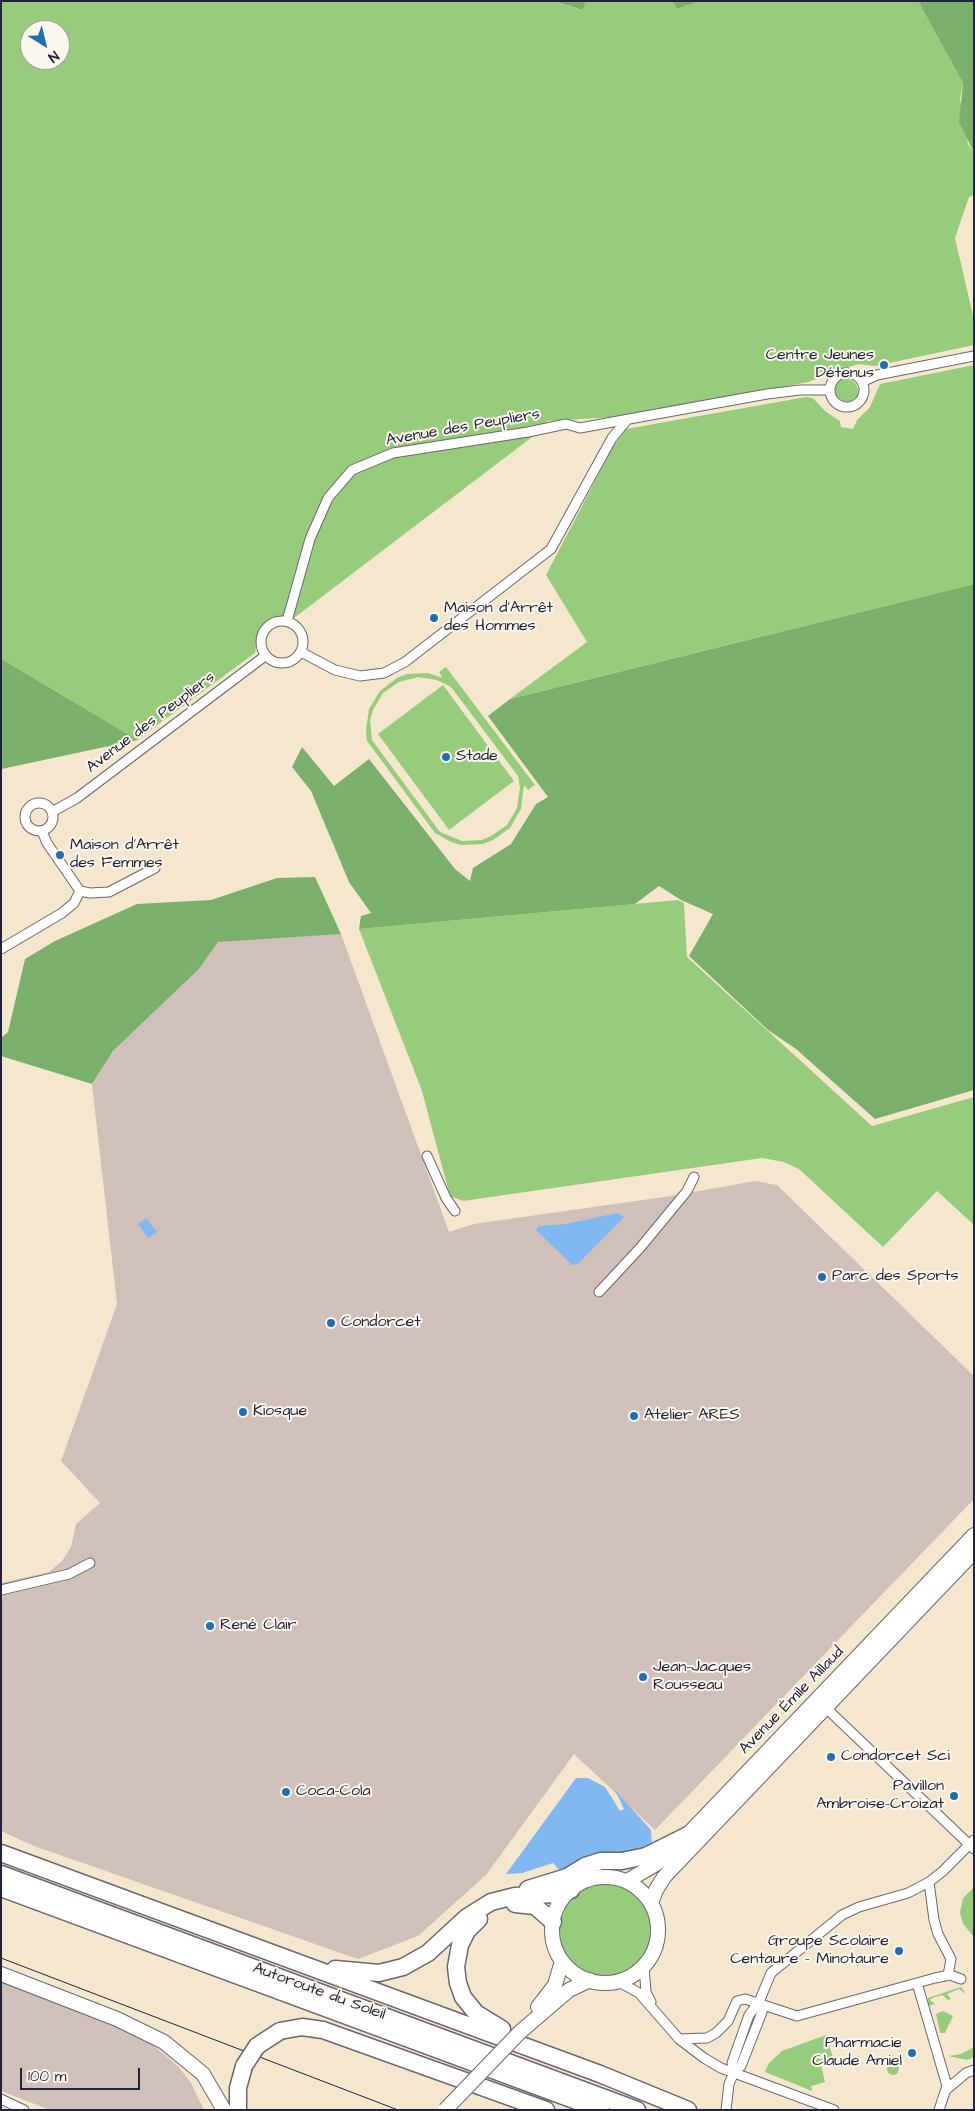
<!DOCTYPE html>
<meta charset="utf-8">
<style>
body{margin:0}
#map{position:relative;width:975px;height:2111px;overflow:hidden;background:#f5e7ce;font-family:"Architects Daughter",sans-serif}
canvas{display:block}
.frame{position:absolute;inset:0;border:2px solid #22223b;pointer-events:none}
.north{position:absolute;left:20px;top:20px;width:50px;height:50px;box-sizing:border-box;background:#fbf7ec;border:1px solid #a4a2a5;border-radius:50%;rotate:144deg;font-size:14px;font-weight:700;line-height:20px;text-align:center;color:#22223b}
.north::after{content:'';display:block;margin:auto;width:18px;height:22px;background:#1f6fb2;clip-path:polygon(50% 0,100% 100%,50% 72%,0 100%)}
.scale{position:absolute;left:20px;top:2068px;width:120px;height:22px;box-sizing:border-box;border:2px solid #22223b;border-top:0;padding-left:6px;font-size:15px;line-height:18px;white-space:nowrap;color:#22223b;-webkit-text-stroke:4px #fbf7ec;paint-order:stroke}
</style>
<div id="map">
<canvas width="975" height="2111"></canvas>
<div class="frame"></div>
<div class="north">N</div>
<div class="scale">100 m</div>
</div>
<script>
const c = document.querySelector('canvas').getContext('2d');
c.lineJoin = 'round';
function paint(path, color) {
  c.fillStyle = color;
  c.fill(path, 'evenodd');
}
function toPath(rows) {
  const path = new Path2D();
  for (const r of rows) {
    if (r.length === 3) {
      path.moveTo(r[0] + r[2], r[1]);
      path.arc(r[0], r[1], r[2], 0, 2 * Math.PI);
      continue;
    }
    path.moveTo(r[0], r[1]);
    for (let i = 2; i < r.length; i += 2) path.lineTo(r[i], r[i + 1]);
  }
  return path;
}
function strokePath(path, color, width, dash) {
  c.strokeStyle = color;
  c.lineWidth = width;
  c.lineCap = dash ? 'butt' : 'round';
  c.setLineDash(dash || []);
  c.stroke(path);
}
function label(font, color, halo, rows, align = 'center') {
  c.font = font + ' "Architects Daughter",sans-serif';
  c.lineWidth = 4;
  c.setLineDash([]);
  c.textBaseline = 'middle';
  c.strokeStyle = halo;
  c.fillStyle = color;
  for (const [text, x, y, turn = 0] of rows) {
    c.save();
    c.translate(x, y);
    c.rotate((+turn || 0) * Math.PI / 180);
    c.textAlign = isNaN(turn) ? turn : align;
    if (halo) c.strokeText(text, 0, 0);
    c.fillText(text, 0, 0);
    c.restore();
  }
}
paint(toPath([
 [332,930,341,934,449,1232,474,1224,671,1196,755,1181,777,1185,974,1376,974,1499,655,1830,574,1754,486,1875,418,1936,358,1959,34,1846,1,1831,1,1583,49,1572,62,1561,71,1547,76,1524,100,1503,61,1461,117,1304,92,1084,113,1051,199,969,218,942],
 [1,1980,124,2028,154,2046,178,2066,191,2083,204,2110,50,2110,1,2091]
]), '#cfc0ba');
paint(toPath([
 [1,1,555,1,581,10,586,1,673,1,677,9,700,1,918,1,963,83,960,99,968,144,974,153,974,195,969,197,955,238,974,320,974,345,875,366,858,364,808,382,632,416,547,421,540,431,294,618,275,617,259,629,255,653,137,740,1,769],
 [30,30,60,30,60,60,30,60],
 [974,365,974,584,510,699,587,642,546,575,613,447,626,429,806,397,813,398,825,411,840,421,841,427,853,429,857,420,870,407,880,384],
 [846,391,12],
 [446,667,535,785,528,790,524,785,521,809,510,828,493,840,483,844,461,845,451,842,435,833,367,741,366,730,369,709,380,691,397,678,407,674,428,673,443,678,439,672],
 [418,677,437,680,451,687,518,776,520,788,517,808,507,825,491,836,482,840,462,841,440,832,372,740,370,720,373,710,383,693,399,682],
 [443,685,514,781,449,830,378,734],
 [678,900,684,903,687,957,872,1126,974,1097,974,1225,937,1191,883,1247,799,1169,784,1162,762,1158,463,1201,450,1196,422,1091,359,929],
 [604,1930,47],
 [974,1887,974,1937,963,1924,960,1912,963,1898],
 [961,1987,966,1994,959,1989,947,1994,951,1999,948,2000,942,1995,932,1998,930,2000,935,2004,928,2006,928,1998],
 [943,2011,953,2016,945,2033,940,2033,936,2014],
 [826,2035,834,2061,821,2065,825,2082,811,2086,812,2091,765,2072,769,2063,782,2051],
 [974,2047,974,2057,967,2060,948,2056,961,2054],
 [893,2069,6]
]), '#98cc7d');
paint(toPath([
 [555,1,586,1,582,10],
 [673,1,700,1,677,9],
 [918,1,974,1,974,153,959,122,963,83],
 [974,584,974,1090,875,1119,796,1049,768,1030,689,956,713,914,681,900,659,886,635,904,359,929,361,916,371,913,349,882,311,791,292,767,302,747,334,786,369,759,455,869,470,881,473,868,511,844,536,804,548,797,488,716,510,699],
 [1,659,137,740,1,769],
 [315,877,341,934,218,942,199,969,113,1051,92,1084,1,1056,1,1038,8,1032,25,959,55,941,137,904,211,900,277,878]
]), '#7ab06c');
paint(toPath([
 [617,1213,622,1215,623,1218,578,1264,572,1265,536,1230,539,1226,566,1224],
 [146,1218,157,1232,148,1238,138,1224],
 [576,1778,588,1778,605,1787,620,1811,624,1809,615,1790,651,1830,652,1847,645,1851,581,1859,561,1872,553,1863,522,1873,506,1874]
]), '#81b8f1');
const street = toPath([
 [847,390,17],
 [862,382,877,375,974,356],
 [282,642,21],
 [287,621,310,539,328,498,352,470,393,453,528,432,566,424,580,428,607,423,767,394,800,390,829,390],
 [301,652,335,670,360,676,384,673,405,662,551,549,612,438,627,420],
 [39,817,14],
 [52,812,77,798,265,656],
 [42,831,47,843,80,891],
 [80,891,90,893,109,892,155,868],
 [1,949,62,913,74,903,80,891],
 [427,1156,446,1198,455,1211],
 [599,1292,640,1248,687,1191,694,1177],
 [1,1590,69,1574,90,1563],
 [826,1708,974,1849],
 [929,1882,934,1920,938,1934,951,1959,948,1975],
 [644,1966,646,1992,651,2002],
 [617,1981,639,1993,679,2039,704,2058,721,2068,834,2110],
 [917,1983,947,2086,939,2110],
 [679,2039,707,2038,716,2033,728,2021,737,2001,745,1999,797,2016,935,1978,950,1975,961,1979],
 [734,2072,732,2063,749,2015,759,2002,771,1973,842,1915,859,1907,908,1893,929,1882,943,1871,974,1840],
 [947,2089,966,2073,974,2070],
 [1,2099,24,2110],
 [726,2110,729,2084,734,2072,741,2066,762,2012,759,2002]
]);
const primary = toPath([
 [605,1930,53],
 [627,1881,656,1864,672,1851,974,1535],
 [651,1903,656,1890,664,1877,974,1552],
 [1,1974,117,2019,164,2042,203,2074,224,2110],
 [538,2007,555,1985,562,1961],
 [520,2032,569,1990,590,1980]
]);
const highway = toPath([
 [1,1853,600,2074,688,2110],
 [1,1874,637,2110],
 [1,1888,601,2110],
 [528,1889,567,1877,585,1866,601,1861,622,1861,646,1856,688,1835],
 [515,1904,535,1906,553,1922],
 [479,1919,467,1931,460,1945,456,1967,458,1983,463,1997,476,2013,502,2029],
 [335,1969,379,1973,403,1967,428,1953,467,1917,491,1902,515,1896,555,1894,571,1890],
 [280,2031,302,2027,323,2030,546,2110],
 [238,2110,238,2088,244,2066]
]);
strokePath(street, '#6c676e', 11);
strokePath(primary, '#6c676e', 16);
strokePath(highway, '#6c676e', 19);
strokePath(street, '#fff', 9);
strokePath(primary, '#fff', 14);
strokePath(highway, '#fff', 16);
strokePath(toPath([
 [1,1958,398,2110]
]), '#22223b', 1);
const primaryBridge = toPath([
 [445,2110,520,2032]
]);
const highwayBridge = toPath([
 [244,2066,257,2046,280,2031]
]);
strokePath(primaryBridge, '#6c676e', 16, []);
strokePath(highwayBridge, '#6c676e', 19, []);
strokePath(primaryBridge, '#fff', 14);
strokePath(highwayBridge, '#fff', 16);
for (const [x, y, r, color] of [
 [884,365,5,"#1f6fb2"],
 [434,618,5,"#1f6fb2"],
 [446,757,5,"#1f6fb2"],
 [60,855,5,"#1f6fb2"],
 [822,1277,5,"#1f6fb2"],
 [331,1323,5,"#1f6fb2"],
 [243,1412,5,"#1f6fb2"],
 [634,1416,5,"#1f6fb2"],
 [210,1626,5,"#1f6fb2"],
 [643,1677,5,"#1f6fb2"],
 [831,1757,5,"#1f6fb2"],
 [286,1792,5,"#1f6fb2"],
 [954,1796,5,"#1f6fb2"],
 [899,1951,5,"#1f6fb2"],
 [912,2053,5,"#1f6fb2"]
]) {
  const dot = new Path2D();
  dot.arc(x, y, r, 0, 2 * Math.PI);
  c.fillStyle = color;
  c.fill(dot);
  strokePath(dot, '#fbf7ec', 2);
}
label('16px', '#22223b', '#fbf7ec', [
 ["Centre Jeunes",874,356,"right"],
 ["Détenus",874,374,"right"],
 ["Maison d'Arrêt",444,609],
 ["des Hommes",444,627],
 ["Stade",456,757],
 ["Maison d'Arrêt",70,846],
 ["des Femmes",70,864],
 ["Parc des Sports",832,1277],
 ["Condorcet",341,1323],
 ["Kiosque",253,1412],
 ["Atelier ARES",644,1416],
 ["René Clair",220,1626],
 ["Jean-Jacques",653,1668],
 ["Rousseau",653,1686],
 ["Condorcet Sci",841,1757],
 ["Pavillon",944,1787,"right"],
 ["Ambroise-Croizat",944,1805,"right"],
 ["Coca-Cola",296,1792],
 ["Groupe Scolaire",889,1942,"right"],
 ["Centaure - Minotaure",889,1960,"right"],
 ["Pharmacie",902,2044,"right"],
 ["Claude Amiel",902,2062,"right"]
], 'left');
label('16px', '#22223b', '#fbf7ec', [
 ["Avenue des Peupliers",463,428,-10],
 ["Avenue des Peupliers",151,723,-37],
 ["Avenue Émile Aillaud",792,1701,-46],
 ["Autoroute du Soleil",319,1992,20]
]);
</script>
